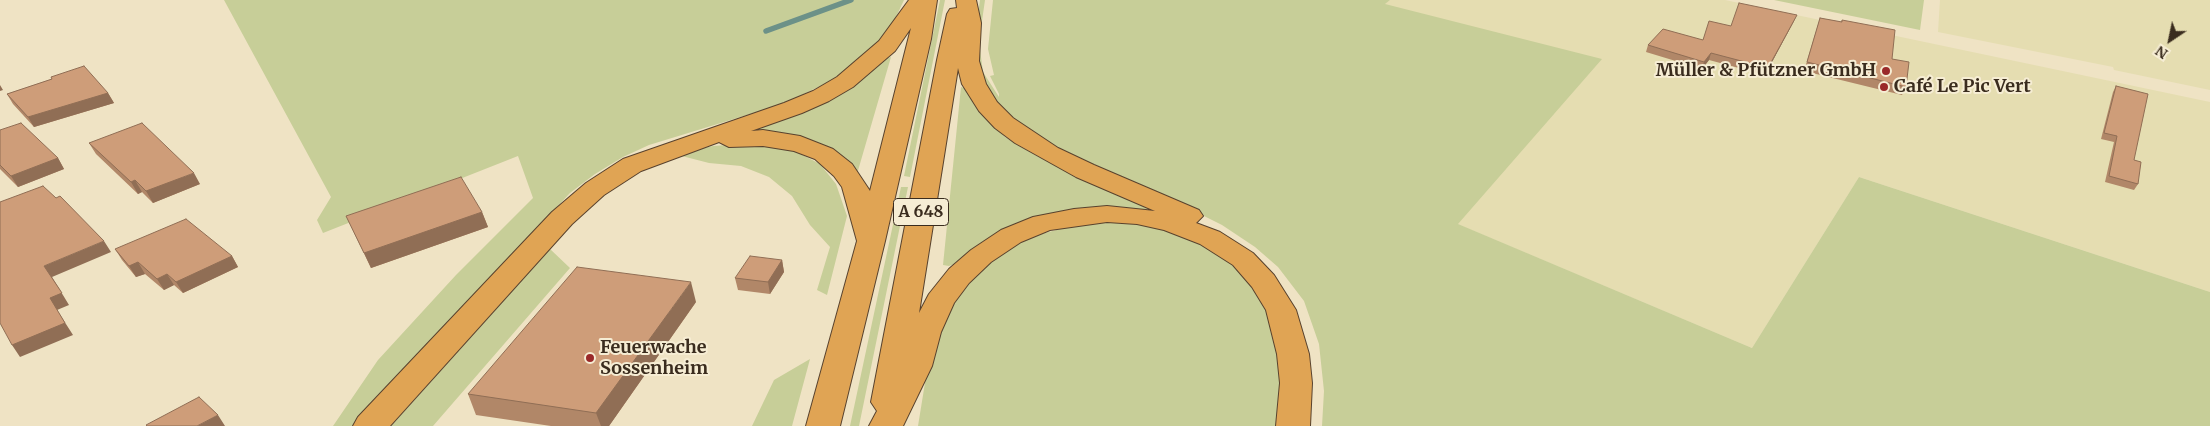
<!DOCTYPE html>
<meta charset="utf-8">
<style>
body{margin:0}
#map{position:relative;width:2210px;height:426px;overflow:hidden;background:#efe3c4;font-family:Merriweather,serif}
canvas{display:block}
.north{position:absolute;left:2145px;top:15px;width:50px;height:50px;-webkit-text-stroke:4px #f6edd4;paint-order:stroke;rotate:214deg;font-size:14px;font-weight:700;line-height:20px;text-align:center;color:#3a2c1e}
.north::after{content:'';display:block;margin:auto;width:18px;height:22px;background:#3a2c1e;clip-path:polygon(50% 0,100% 100%,50% 72%,0 100%)}
</style>
<div id="map">
<canvas width="2210" height="426"></canvas>
<div class="north">N</div>
</div>
<script>
const c = document.querySelector('canvas').getContext('2d');
c.lineJoin = 'round';
function paint(path, color) {
  c.fillStyle = color;
  c.fill(path, 'evenodd');
}
function toPath(rows) {
  const path = new Path2D();
  for (const r of rows) {
    path.moveTo(r[0], r[1]);
    for (let i = 2; i < r.length; i += 2) path.lineTo(r[i], r[i + 1]);
  }
  return path;
}
function strokePath(path, color, width, dash) {
  c.strokeStyle = color;
  c.lineWidth = width;
  c.lineCap = dash ? 'butt' : 'round';
  c.setLineDash(dash || []);
  c.stroke(path);
}
function label(font, color, halo, rows, align = 'center') {
  c.font = font + ' Merriweather,serif';
  c.lineWidth = 4;
  c.setLineDash([]);
  c.textBaseline = 'middle';
  c.strokeStyle = halo;
  c.fillStyle = color;
  for (const [text, x, y, turn = 0] of rows) {
    c.save();
    c.translate(x, y);
    c.rotate((+turn || 0) * Math.PI / 180);
    c.textAlign = isNaN(turn) ? turn : align;
    if (halo) c.strokeText(text, 0, 0);
    c.fillText(text, 0, 0);
    c.restore();
  }
}
paint(toPath([
 [1390,0,1725,0,2210,102,2210,292,1859,177,1752,348,1457,224,1384,4],
 [1940,0,2210,0,2210,90,2114,70,2113,67,1938,32]
]), '#e5ddb1');
paint(toPath([
 [224,0,904,0,887,36,837,78,783,104,649,145,623,157,595,174,570,193,352,426,333,426,378,360,456,275,533,198,518,156,323,233,317,220,331,197],
 [940,0,945,0,910,177,904,176],
 [980,0,985,0,979,42,983,72,999,97,999,94,990,76,994,75,988,49,993,0,1390,0,1385,4,1602,59,1458,224,1752,348,1859,177,2210,292,2210,426,1322,426,1324,391,1319,344,1304,301,1278,267,1255,247,1222,225,1186,207,1060,151,1026,129,999,106,983,82,974,44],
 [1774,0,1924,0,1920,30],
 [891,57,857,174,839,156,813,141,780,132,740,132,884,59],
 [961,87,967,89,986,117,1005,137,1035,155,1076,175,1157,210,1155,213,1112,208,949,266,943,265],
 [741,144,772,145,797,152,820,164,836,184,847,216,827,295,817,290,830,247,810,225,792,196,769,177,741,166,709,163,674,154,713,146],
 [901,187,908,187,859,426,850,426],
 [1106,222,1134,222,1156,226,1214,248,1256,285,1281,341,1285,426,918,426,930,352,941,325,969,277,1009,247,1030,237,1075,225],
 [550,249,570,268,433,426,391,426],
 [810,359,792,426,752,426,774,380]
]), '#c7ce98');
strokePath(toPath([
 [766,31,851,0]
]), '#6c9188', 5.5);
const highway = toPath([
 [909,0,937,0,931,39,885,241,840,426,806,426,857,241,842,187,834,176,815,159,794,151,763,146,729,147,719,142,641,171,604,195,572,224,390,426,353,426,358,417,552,212,586,183,623,159,784,103,813,91,837,77,879,41,909,0],
 [911,28,870,191,852,164,833,149,800,136,763,130,751,131,802,113,829,101,853,87,895,51,911,28],
 [956,0,976,0,981,23,979,61,986,84,997,102,1013,118,1058,148,1094,165,1199,210,1203,216,1196,223,1220,232,1253,253,1274,275,1296,310,1309,354,1312,383,1310,426,1276,426,1280,383,1277,354,1266,310,1252,287,1233,265,1200,244,1164,230,1137,224,1107,222,1050,230,1021,242,991,262,969,283,954,303,941,332,932,366,903,426,869,426,877,411,871,402,937,60,947,14,950,9,957,8,956,0],
 [958,68,962,84,979,111,995,128,1015,143,1076,177,1155,211,1107,206,1074,209,1033,217,1001,230,971,250,949,269,929,294,919,313,958,68]
]);
strokePath(highway, '#58422e', 2);
paint(highway, '#e0a454');
paint(toPath([
 [1820,18,1841,22,1842,20,1892,59,1906,87,1902,95,1804,71],
 [1794,21,1765,75,1709,60,1702,69,1646,52,1648,45,1703,40,1731,26],
 [51,77,108,93,114,103,34,127,13,104,7,94,52,79],
 [2116,86,2134,160,2138,184,2134,190,2105,182,2114,142,2101,139,2113,92],
 [0,130,58,158,64,169,18,187,0,169],
 [89,143,200,184,153,203,142,192,138,194,96,154],
 [482,212,488,227,371,268,346,216],
 [115,249,232,256,238,267,183,293,174,285,164,290,145,274,136,277,122,260],
 [782,260,784,272,770,294,738,290,735,278],
 [696,302,609,426,551,426,476,415,468,394]
]), '#b18768');
paint(toPath([
 [1797,15,1794,21,1765,75,1768,68],
 [1711,53,1709,60,1702,69,1704,62],
 [0,85,3,90,0,91],
 [108,93,114,103,34,127,28,117],
 [58,158,64,169,18,187,11,176],
 [194,173,200,184,153,203,146,191],
 [135,180,142,192,138,194,131,182],
 [482,212,488,227,371,268,364,253],
 [104,241,111,252,52,277,69,305,57,310,73,335,20,357,12,345,50,298,44,266],
 [232,256,238,267,183,293,176,282],
 [782,260,784,272,770,294,768,282],
 [138,262,145,274,136,277,129,266],
 [167,274,174,285,164,290,157,279],
 [691,282,696,302,609,426,601,426,596,413],
 [218,415,225,426,197,426]
]), '#906e55');
const building = toPath([
 [1739,3,1797,15,1768,68,1711,53,1704,62,1648,45,1663,29,1703,40,1709,21,1731,26,1739,3],
 [1820,18,1842,22,1842,20,1895,30,1892,59,1909,62,1906,87,1807,62,1820,18],
 [84,66,108,93,28,117,7,94,52,79,51,77,84,66],
 [2116,86,2148,94,2134,160,2141,162,2138,184,2109,176,2117,136,2104,133,2116,86],
 [21,123,58,158,11,176,0,165,0,130,21,123],
 [142,123,194,173,146,191,135,180,131,182,89,143,142,123],
 [461,177,482,212,364,253,346,216,461,177],
 [43,186,56,198,60,196,104,241,44,266,62,293,50,298,65,323,12,345,0,323,0,202,43,186],
 [186,219,232,256,176,282,167,274,157,279,138,262,129,266,115,249,186,219],
 [750,256,782,260,768,282,735,278,750,256],
 [577,267,691,282,596,413,468,394,577,267],
 [199,397,218,415,197,426,147,426,146,425,199,397]
]);
paint(building, '#ce9d79');
strokePath(building, '#906e55', 1);
for (const [x, y, r, color] of [
 [1886,71,5,"#9a2929"],
 [1884,87,5,"#9a2929"],
 [590,358,5,"#9a2929"]
]) {
  const dot = new Path2D();
  dot.arc(x, y, r, 0, 2 * Math.PI);
  c.fillStyle = color;
  c.fill(dot);
  strokePath(dot, '#f6edd4', 2);
}
for (const [x, y, w] of [
 [921,212,55]
]) {
  const box = new Path2D();
  box.roundRect(x - w / 2, y - 13.5, w, 27, 4);
  c.fillStyle = '#f6edd4';
  c.fill(box);
  strokePath(box, '#3a2c1e', 1);
}
label('bold 16px', '#3a2c1e', null, [
 ["A 648",921,212]
]);
label('bold 18px', '#3a2c1e', '#f6edd4', [
 ["Müller & Pfützner GmbH",1876,71,"right"],
 ["Café Le Pic Vert",1894,87],
 ["Feuerwache",600,348],
 ["Sossenheim",600,369]
], 'left');
</script>
